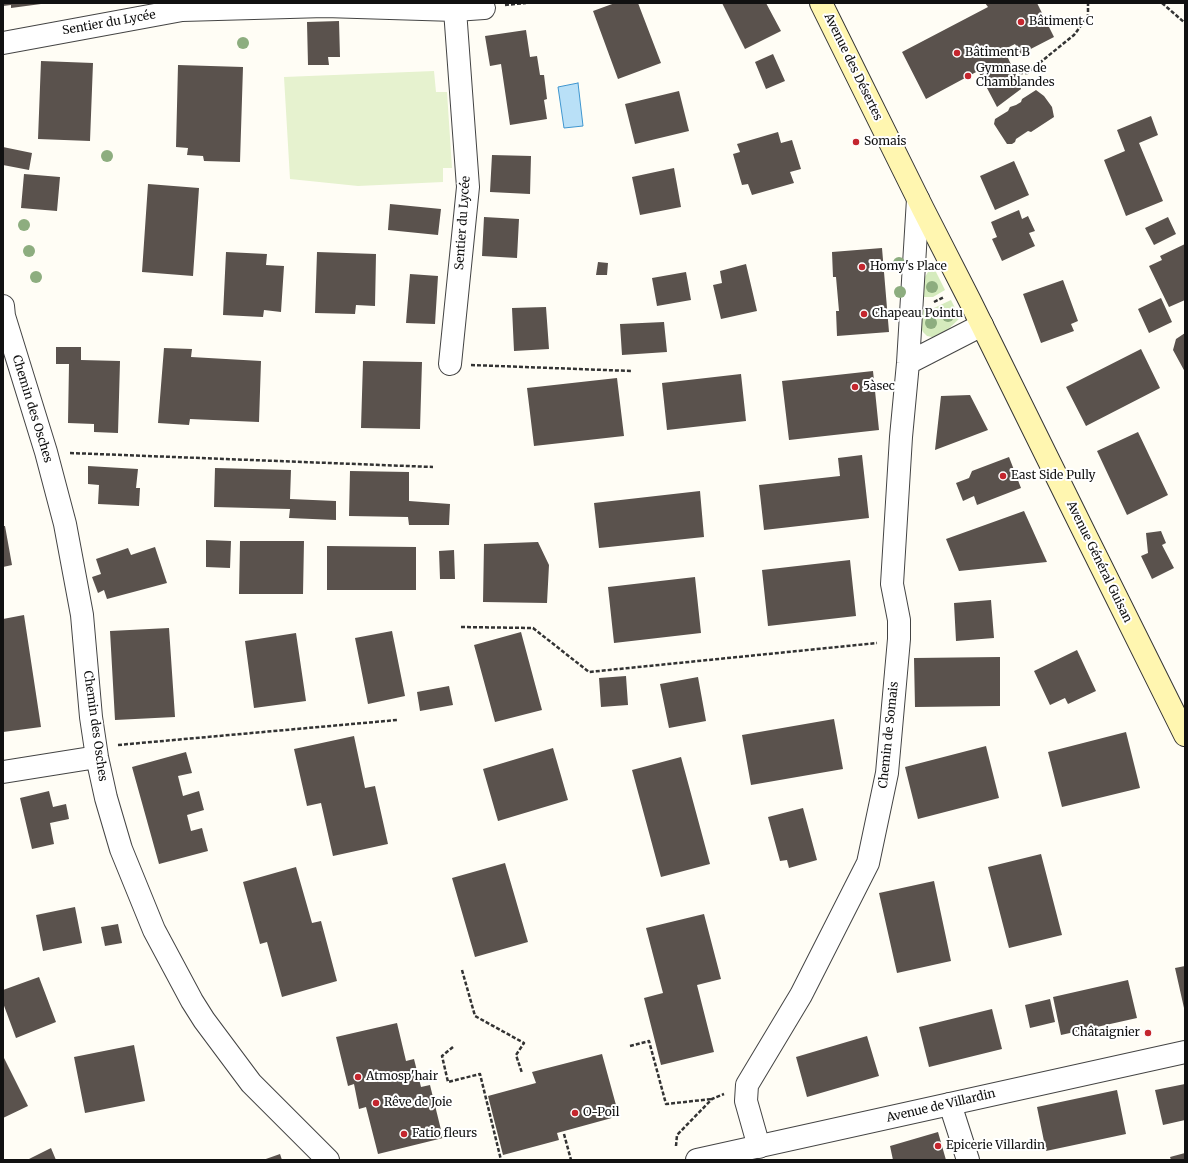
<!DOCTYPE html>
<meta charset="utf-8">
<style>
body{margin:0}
#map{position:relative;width:1188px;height:1163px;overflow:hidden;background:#fffdf5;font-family:Merriweather,serif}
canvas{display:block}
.frame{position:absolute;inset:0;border:4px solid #111;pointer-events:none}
</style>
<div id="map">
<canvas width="1188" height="1163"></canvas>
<div class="frame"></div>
</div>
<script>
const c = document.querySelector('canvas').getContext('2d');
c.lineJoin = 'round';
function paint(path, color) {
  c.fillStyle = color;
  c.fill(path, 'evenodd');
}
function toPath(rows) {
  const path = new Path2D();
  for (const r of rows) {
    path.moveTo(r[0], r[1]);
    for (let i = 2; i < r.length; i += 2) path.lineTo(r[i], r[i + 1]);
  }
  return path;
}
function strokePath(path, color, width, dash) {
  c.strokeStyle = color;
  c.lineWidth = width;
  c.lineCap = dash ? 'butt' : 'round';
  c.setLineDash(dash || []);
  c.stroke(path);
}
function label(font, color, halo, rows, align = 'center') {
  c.font = font + ' Merriweather,serif';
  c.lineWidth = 4;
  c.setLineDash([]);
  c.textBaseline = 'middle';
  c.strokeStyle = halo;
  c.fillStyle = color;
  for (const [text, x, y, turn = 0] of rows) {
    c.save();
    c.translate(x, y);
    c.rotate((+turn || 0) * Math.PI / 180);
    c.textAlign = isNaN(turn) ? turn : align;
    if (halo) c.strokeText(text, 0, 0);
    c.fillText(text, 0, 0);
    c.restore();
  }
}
paint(toPath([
 [934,268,945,290,933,297,921,297,923,280,928,272],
 [951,300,960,318,941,336,932,337,927,336,923,332,921,328,921,308,934,308]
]), '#d5ebbd');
paint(toPath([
 [434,71,436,92,447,92,452,168,443,168,443,182,358,186,290,179,284,77]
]), '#e6f2cf');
const water = toPath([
 [578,83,583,126,564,128,558,87,578,83]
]);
paint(water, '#b9e0f7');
strokePath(water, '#3f96cf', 1);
paint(toPath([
 [3,3,41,3,41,4,11,8,11,5,3,6],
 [615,3,638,3,661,63,618,79,593,11],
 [722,3,766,3,781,31,745,49],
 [985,3,1037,3,1054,37,1021,54,1015,44,1009,47,1012,54,1007,56,1019,81,1021,89,997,107,978,71,926,99,902,52,988,7],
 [339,21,340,57,328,57,329,65,308,65,307,22],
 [526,30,530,57,537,56,540,75,544,75,547,99,544,100,547,119,510,125,501,64,490,66,485,36],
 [773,54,785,81,766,89,755,62],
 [41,61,93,63,90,141,38,139],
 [178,65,243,67,240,162,204,161,203,156,187,155,188,148,176,147],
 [1036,90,1044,96,1052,107,1054,117,1031,132,1028,131,1016,139,1015,142,1012,144,1007,144,994,124,995,119,1008,111,1010,107,1016,105,1021,102,1022,99],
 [679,91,689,131,635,144,625,104],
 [1151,116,1158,135,1139,143,1163,201,1126,216,1104,160,1125,151,1117,130],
 [778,132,781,143,792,140,801,169,790,172,794,183,752,195,748,184,742,185,733,154,740,152,737,144],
 [3,147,32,153,29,170,3,165],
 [492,155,531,156,530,194,490,192],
 [1014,161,1029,195,995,210,980,176],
 [674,168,681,207,640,215,632,177],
 [24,174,60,177,57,211,21,208],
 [148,184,199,188,193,276,142,272],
 [390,204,441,209,438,235,388,230],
 [1019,210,1022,219,1028,216,1035,231,1029,233,1035,246,1002,261,992,239,997,237,991,222],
 [484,217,519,219,517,258,482,256],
 [1168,217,1176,234,1154,245,1145,228],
 [1185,244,1185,300,1169,307,1149,266,1162,260,1160,256],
 [882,248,889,332,837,336,836,311,839,311,836,277,833,277,832,252],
 [226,252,267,254,266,265,284,266,281,312,264,310,263,317,223,315],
 [317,252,376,254,375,306,356,305,355,314,315,313],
 [598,262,608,263,607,275,596,275],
 [746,264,757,311,721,319,713,285,722,283,720,271],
 [686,272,691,300,657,306,652,278],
 [410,274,438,276,435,324,406,323],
 [1063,280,1078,321,1071,324,1074,331,1041,343,1023,294],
 [1161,298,1172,322,1149,333,1138,309],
 [546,307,549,349,514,351,512,308],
 [664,322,667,352,622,355,620,324],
 [1185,333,1185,372,1173,350,1176,339],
 [56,347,81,347,81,360,120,361,118,433,94,432,94,424,68,423,69,364,56,364],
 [164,348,192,349,191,357,261,361,259,422,190,419,189,425,158,423],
 [1141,349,1160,388,1086,426,1066,387],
 [363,361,422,362,420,429,361,428],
 [873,371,879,430,789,440,782,381],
 [741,374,746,421,667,430,662,383],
 [617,378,624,436,534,446,527,388],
 [970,395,988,430,935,450,941,396],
 [1138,432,1168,495,1127,515,1097,451],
 [862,455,869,518,764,530,759,485,840,476,838,458],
 [1009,457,1021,488,977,505,974,496,963,501,956,483,969,478,972,471],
 [88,466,138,469,136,488,140,488,139,506,98,504,99,485,88,484],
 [215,468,291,470,290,499,336,501,336,520,289,518,290,509,214,507],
 [350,471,409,472,409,501,450,504,449,525,409,525,408,517,349,516],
 [700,491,704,537,599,548,594,503],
 [1024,511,1047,562,959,571,946,539],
 [3,526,5,526,12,565,3,567],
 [1161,531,1166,543,1162,545,1174,568,1152,579,1141,556,1148,553,1146,533],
 [206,540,231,541,230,568,206,567],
 [240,541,304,541,303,594,239,594],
 [538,542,549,565,547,603,483,602,484,544],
 [327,546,416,547,416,590,327,590],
 [155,547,167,583,107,599,104,590,98,593,92,577,101,574,96,559,128,548,131,555],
 [454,550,455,579,440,579,439,551],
 [850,560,856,616,768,626,762,570],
 [695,577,701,633,614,643,608,587],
 [991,600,994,638,956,641,954,603],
 [24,615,41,727,3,732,3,619],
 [169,628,175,717,115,720,110,631],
 [392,631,405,696,368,704,355,638],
 [521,632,542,710,495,722,474,645],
 [296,633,306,701,254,708,245,641],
 [1077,650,1096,691,1068,704,1065,698,1050,705,1034,671],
 [1000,657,1000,706,915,707,914,658],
 [626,676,628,705,601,707,599,678],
 [698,677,706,721,669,728,660,684],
 [449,686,453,705,420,711,417,692],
 [834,719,843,769,751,785,742,735],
 [1126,732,1140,788,1062,807,1048,752],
 [354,736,365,788,375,786,388,844,333,856,321,803,307,806,294,749],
 [986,746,999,798,918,819,905,767],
 [553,748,568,800,498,821,483,769],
 [186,752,192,773,178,776,183,796,199,791,204,810,187,815,191,831,202,828,208,851,159,864,132,767],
 [681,757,710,864,661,877,632,770],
 [49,791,53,807,66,804,69,819,50,823,54,844,32,849,20,798],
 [803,808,817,860,789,868,787,860,780,861,768,817],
 [1041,854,1062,935,1009,948,988,867],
 [505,863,528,942,475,957,452,878],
 [296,867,312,923,321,921,337,981,282,997,267,942,260,944,243,882],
 [934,881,951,961,897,973,879,893],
 [75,907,82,943,43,951,36,915],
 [704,914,721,979,697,985,714,1052,661,1065,644,998,663,993,646,928],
 [118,924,122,943,105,946,101,927],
 [1185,966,1185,1008,1184,1008,1175,968],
 [39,977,56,1022,16,1038,3,1003,3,990],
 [1128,980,1137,1018,1061,1035,1053,997],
 [1050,999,1055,1022,1030,1028,1025,1005],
 [992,1009,1002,1049,929,1067,919,1027],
 [397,1023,406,1061,414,1059,421,1087,430,1085,443,1138,378,1154,366,1107,359,1109,354,1084,348,1086,336,1037],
 [867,1036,879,1076,807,1097,796,1057],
 [134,1045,145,1101,85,1113,74,1057],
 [602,1054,619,1116,557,1133,559,1140,503,1155,488,1096,536,1083,532,1072],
 [3,1058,4,1058,28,1106,3,1118],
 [1185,1084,1185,1120,1163,1125,1155,1090],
 [1117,1090,1126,1134,1046,1151,1037,1107],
 [938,1132,946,1160,893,1160,890,1146],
 [51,1148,56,1160,27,1160],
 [1185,1153,1185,1160,1171,1160,1170,1157],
 [280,1154,282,1160,263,1160]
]), '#5a524d');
const minor = toPath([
 [455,10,484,8],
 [3,43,182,10,325,6,455,10,468,187,450,364],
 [3,306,4,316,46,452,65,524,82,615,91,717,97,757,106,798,121,849,154,930,192,1001,204,1020,251,1083,328,1160],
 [908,363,982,325],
 [3,772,97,757],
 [950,1104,968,1160],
 [759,1147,746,1101,747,1085,801,995,868,863,887,773,899,639,899,620,892,584,901,437,908,363,918,199]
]);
const tertiary = toPath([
 [697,1160,1185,1052]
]);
const secondary = toPath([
 [821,3,923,209,970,301,1087,538,1185,735]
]);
strokePath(minor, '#444', 24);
strokePath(tertiary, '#444', 24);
strokePath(secondary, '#333', 24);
strokePath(toPath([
 [1162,3,1185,23],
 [505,5,526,3],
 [1019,73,1027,73,1074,35,1088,16,1088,3],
 [934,302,944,297],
 [471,365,631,371],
 [70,453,433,467],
 [461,627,533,628,589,672,877,643],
 [118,745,397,720],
 [462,970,475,1016,524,1043,516,1055,522,1073],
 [630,1046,649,1041,666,1104,712,1099],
 [453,1047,442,1056,448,1082,480,1074,501,1160],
 [564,1134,571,1160],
 [676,1146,677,1135,712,1099,724,1094]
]), '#333', 2.5, [4, 2]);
strokePath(minor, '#fff', 22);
strokePath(tertiary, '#fff', 22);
strokePath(secondary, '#fff6b0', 22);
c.fillStyle = '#8dad7f';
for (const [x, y] of [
 [243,43],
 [107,156],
 [24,225],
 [29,251],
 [899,263],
 [36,277],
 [932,287],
 [900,292],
 [948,316],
 [931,323]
]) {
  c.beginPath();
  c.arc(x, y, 6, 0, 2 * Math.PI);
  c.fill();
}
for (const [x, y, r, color] of [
 [1021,22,4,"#c4262e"],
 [957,53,4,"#c4262e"],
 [968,76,4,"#c4262e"],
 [856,142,4,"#c4262e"],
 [862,267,4,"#c4262e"],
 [864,314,4,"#c4262e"],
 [855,387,4,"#c4262e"],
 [1003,476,4,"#c4262e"],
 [1148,1033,4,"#c4262e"],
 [358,1077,4,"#c4262e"],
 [376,1103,4,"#c4262e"],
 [575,1113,4,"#c4262e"],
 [404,1134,4,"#c4262e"],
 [938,1146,4,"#c4262e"]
]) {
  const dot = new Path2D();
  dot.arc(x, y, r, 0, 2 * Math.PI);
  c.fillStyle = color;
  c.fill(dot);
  strokePath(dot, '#fff', 1.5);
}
label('12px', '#111', '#fff', [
 ["Bâtiment C",1029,22],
 ["Bâtiment B",965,53],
 ["Gymnase de",976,69],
 ["Chamblandes",976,83],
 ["Somais",864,142],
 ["Homy's Place",870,267],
 ["Chapeau Pointu",872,314],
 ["5àsec",863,387],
 ["East Side Pully",1011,476],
 ["Châtaignier",1140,1033,"right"],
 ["Atmosp'hair",366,1077],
 ["Rêve de Joie",384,1103],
 ["O-Poil",583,1113],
 ["Fatio fleurs",412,1134],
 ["Epicerie Villardin",946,1146]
], 'left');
label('12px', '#111', '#fff', [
 ["Sentier du Lycée",109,23,-10],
 ["Avenue des Désertes",853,67,64],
 ["Sentier du Lycée",463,223,-86],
 ["Chemin des Osches",32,409,73],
 ["Avenue Général Guisan",1099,562,64],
 ["Chemin des Osches",95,726,82],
 ["Chemin de Somais",889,735,-84],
 ["Avenue de Villardin",941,1106,-13]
]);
</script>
